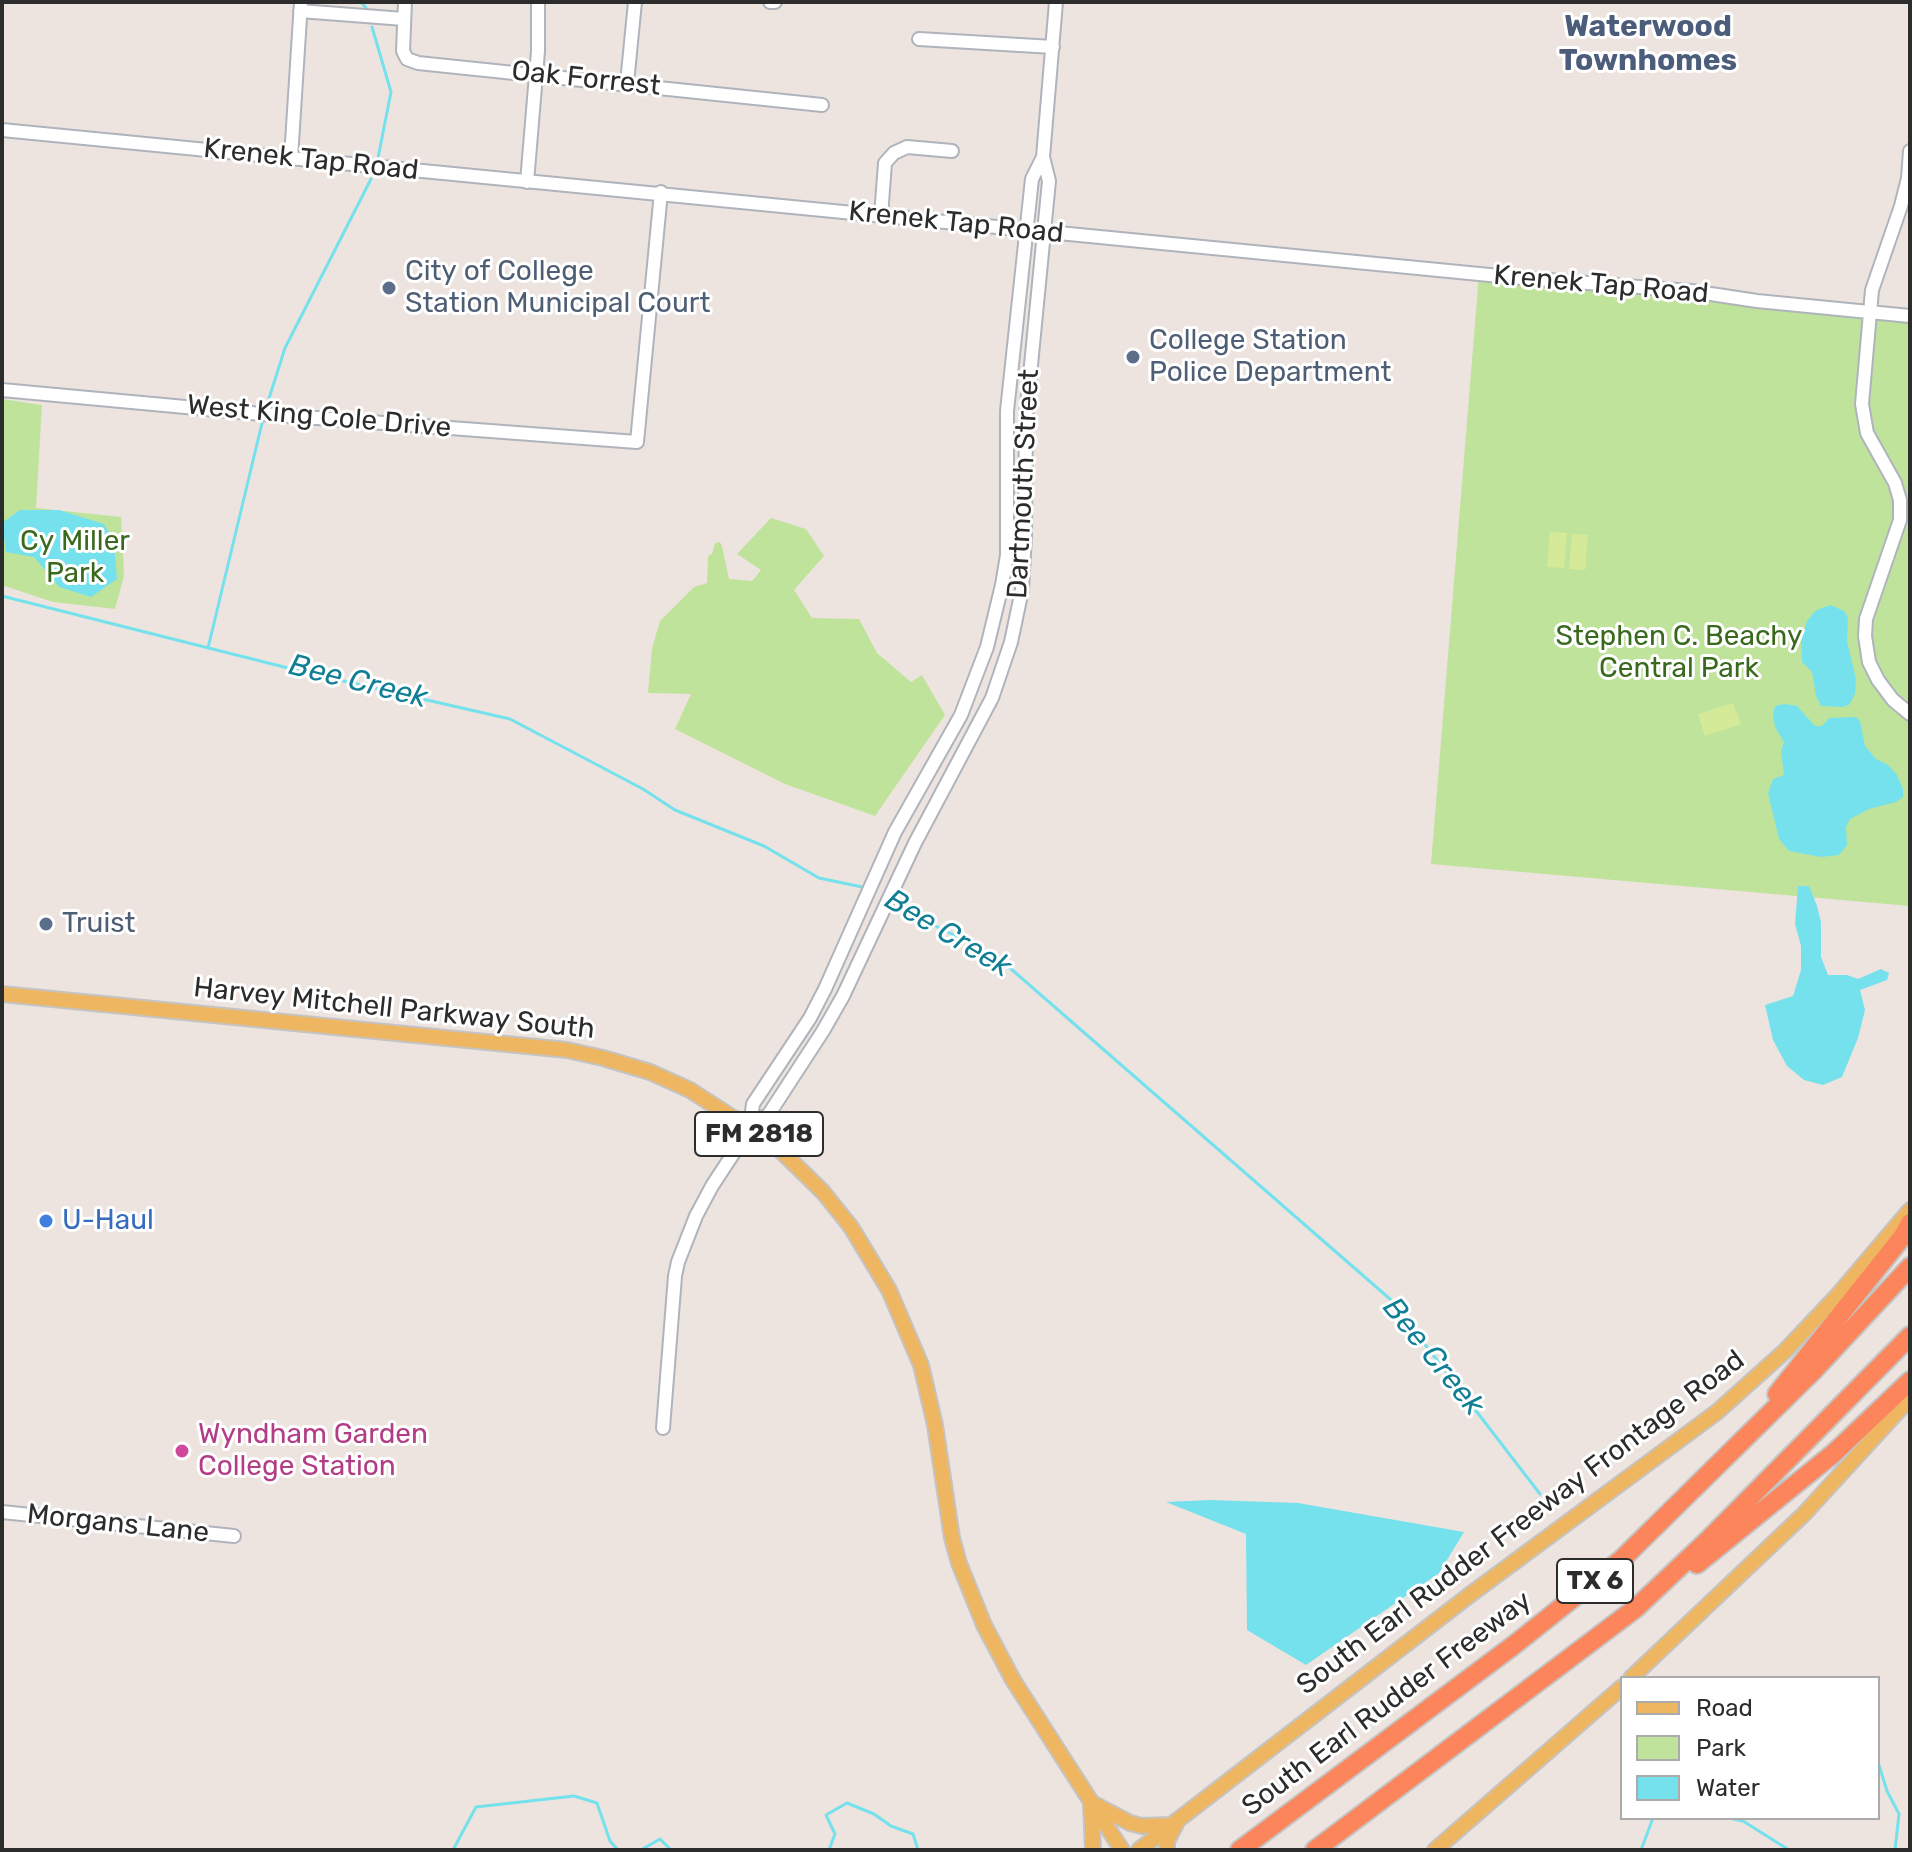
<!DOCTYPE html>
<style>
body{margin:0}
#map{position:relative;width:1912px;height:1852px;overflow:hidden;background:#ede4df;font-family:Rubik,sans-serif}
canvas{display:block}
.frame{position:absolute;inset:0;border:4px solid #2c2c2c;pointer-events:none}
.legend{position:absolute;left:1620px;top:1676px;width:260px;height:144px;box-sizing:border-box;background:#fff;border:2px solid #ababab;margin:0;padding:10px 14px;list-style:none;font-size:24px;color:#2c2c2c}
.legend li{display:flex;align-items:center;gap:16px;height:40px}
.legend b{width:40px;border:2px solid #ababab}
</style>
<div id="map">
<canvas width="1912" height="1852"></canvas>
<div class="frame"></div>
<ul class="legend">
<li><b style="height:10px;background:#efb662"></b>Road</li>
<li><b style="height:22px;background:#c0e39c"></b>Park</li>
<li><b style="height:22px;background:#74e1ed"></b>Water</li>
</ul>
</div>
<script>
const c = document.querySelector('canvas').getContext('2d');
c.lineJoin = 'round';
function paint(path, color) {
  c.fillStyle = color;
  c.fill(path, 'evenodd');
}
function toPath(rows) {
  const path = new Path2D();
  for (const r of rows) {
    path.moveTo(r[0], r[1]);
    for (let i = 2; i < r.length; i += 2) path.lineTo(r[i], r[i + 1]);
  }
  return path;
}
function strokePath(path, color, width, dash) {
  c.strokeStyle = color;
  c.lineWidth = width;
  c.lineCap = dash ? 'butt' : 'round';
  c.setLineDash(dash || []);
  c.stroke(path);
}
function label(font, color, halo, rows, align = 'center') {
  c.font = font + ' Rubik,sans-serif';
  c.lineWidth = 6;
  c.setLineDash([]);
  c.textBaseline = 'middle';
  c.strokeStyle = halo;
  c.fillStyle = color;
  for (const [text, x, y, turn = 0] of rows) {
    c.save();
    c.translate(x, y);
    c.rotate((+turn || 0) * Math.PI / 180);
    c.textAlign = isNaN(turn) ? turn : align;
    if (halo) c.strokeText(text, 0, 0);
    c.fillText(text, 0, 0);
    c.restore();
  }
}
paint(toPath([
 [1479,274,1910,322,1910,906,1431,864],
 [2,399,42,405,36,508,121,517,124,576,115,609,53,602,2,585],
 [771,518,806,529,824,556,794,590,812,618,859,619,877,653,911,682,922,675,945,715,875,816,785,784,675,729,691,694,648,693,652,648,660,621,694,587,707,583,708,556,712,554,715,543,720,542,722,546,729,579,752,581,761,570,737,554]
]), '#c0e39c');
paint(toPath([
 [1550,532,1567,533,1564,568,1547,567],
 [1572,534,1588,535,1585,570,1569,569],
 [1733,703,1741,724,1705,736,1698,714]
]), '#d5ea98');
paint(toPath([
 [20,510,59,510,104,524,114,541,117,579,91,597,59,587,34,557,6,552,2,523],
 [1830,605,1844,611,1848,618,1847,641,1856,679,1855,694,1849,705,1842,707,1821,706,1816,696,1812,672,1802,662,1801,641,1807,621,1815,611],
 [1785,704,1797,706,1815,726,1822,726,1829,718,1856,717,1860,721,1865,746,1876,759,1888,765,1897,775,1903,789,1903,797,1896,802,1869,809,1850,819,1846,827,1847,845,1839,855,1821,857,1789,851,1779,839,1768,793,1773,779,1784,775,1781,751,1784,742,1775,727,1773,715,1775,706],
 [1798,886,1809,886,1817,906,1821,922,1821,957,1828,975,1847,975,1858,979,1881,969,1889,973,1887,980,1860,990,1865,1010,1858,1038,1842,1077,1823,1085,1804,1080,1787,1066,1773,1040,1765,1005,1793,996,1801,970,1801,946,1795,924],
 [1210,1500,1298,1503,1464,1532,1439,1573,1306,1665,1247,1630,1246,1534,1166,1502]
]), '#74e1ed');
strokePath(toPath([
 [361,2,366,8],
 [372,27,391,92,378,158],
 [265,411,285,348,371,179],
 [2,596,300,671,510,719,643,789,675,810,764,846,819,878,867,888],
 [208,648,263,419],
 [893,898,909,904,927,922,995,955,1390,1299,1540,1494],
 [1878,1762,1887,1791,1899,1814,1895,1850],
 [1729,1818,1743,1821,1789,1850],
 [453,1850,476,1807,574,1796,597,1803,610,1841,618,1850],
 [641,1850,660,1839,671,1850],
 [829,1850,835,1834,826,1815,847,1803,874,1814,891,1826,913,1834,918,1850],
 [1641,1850,1653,1818]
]), '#74e1ed', 3);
const minor = toPath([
 [405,2,403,51,407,59,418,63,822,105],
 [770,2,775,2],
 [300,11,404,19],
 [919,39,1053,47],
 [627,83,635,2],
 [2,130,1510,277,1691,291,1757,301,1910,316],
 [1910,151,1908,178,1901,206,1872,290,1862,404,1867,433,1895,483,1900,500,1900,520,1866,619,1865,636,1869,662,1878,680,1893,700,1910,714],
 [291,158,301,2],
 [527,182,538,51,538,2],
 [881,216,885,163,894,153,907,147,952,151],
 [2,390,250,413,637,442,661,192],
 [750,1128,753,1104,810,1018,825,989,895,832,961,715,987,647,1002,585,1007,555,1007,411,1032,179,1043,157],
 [663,1428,675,1276,678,1262,696,1216,712,1186,750,1128,769,1114,823,1031,843,996,915,843,992,698,1011,642,1022,590,1025,536,1026,416,1049,181,1043,157,1056,2],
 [2,1512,234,1536]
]);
const major = toPath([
 [2,994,567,1050,603,1058,650,1072,690,1090,775,1145,823,1192,851,1227,889,1290,921,1365,935,1425,952,1538,959,1563,984,1625,1013,1680,1122,1850],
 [1631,1678,1804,1514,1910,1398],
 [1091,1803,1093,1850],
 [1092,1803,1130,1823,1142,1826,1171,1825],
 [1139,1850,1471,1594,1717,1412,1785,1351,1837,1296,1910,1210],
 [1167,1850,1167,1841,1176,1824],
 [1435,1850,1622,1687]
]);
const highway = toPath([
 [1777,1394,1903,1236,1910,1223],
 [1697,1564,1834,1453,1910,1381],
 [1240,1850,1514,1645,1622,1559,1813,1371,1910,1267],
 [1315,1850,1636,1608,1708,1540,1910,1336]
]);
strokePath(minor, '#afb4bc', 16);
strokePath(major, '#c4c4c4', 18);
strokePath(highway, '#c4c4c4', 22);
strokePath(minor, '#fff', 12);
strokePath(major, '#efb662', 14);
strokePath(highway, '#fc855b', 18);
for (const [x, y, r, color] of [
 [389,288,8,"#5c6f8a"],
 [1133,357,8,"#5c6f8a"],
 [46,924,8,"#5c6f8a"],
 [46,1221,8,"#3f7fe0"],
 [182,1451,8,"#d1479c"]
]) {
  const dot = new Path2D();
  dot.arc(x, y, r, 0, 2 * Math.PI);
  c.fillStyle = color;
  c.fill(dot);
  strokePath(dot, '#fff', 3);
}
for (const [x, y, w] of [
 [759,1134,128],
 [1595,1581,76]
]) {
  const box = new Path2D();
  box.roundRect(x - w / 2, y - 22, w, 44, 6);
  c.fillStyle = '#fff';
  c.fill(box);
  strokePath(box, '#2c2c2c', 2);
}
label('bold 26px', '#2c2c2c', null, [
 ["FM 2818",759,1134],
 ["TX 6",1595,1581]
]);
label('28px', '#2c2c2c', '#fff', [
 ["Oak Forrest",586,79,6],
 ["Krenek Tap Road",311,160,6],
 ["Krenek Tap Road",956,223,6],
 ["Krenek Tap Road",1601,285,5],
 ["West King Cole Drive",319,417,5],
 ["Dartmouth Street",1024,484,-87],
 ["Harvey Mitchell Parkway South",394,1009,6],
 ["South Earl Rudder Freeway Frontage Road",1521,1523,-37],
 ["Morgans Lane",118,1524,6],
 ["South Earl Rudder Freeway",1387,1704,-37]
]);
label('28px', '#4e5e75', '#fff', [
 ["City of College",405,272],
 ["Station Municipal Court",405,304],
 ["College Station",1149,341],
 ["Police Department",1149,373],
 ["Truist",62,924]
], 'left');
label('28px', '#39691c', '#fff', [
 ["Cy Miller",75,542],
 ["Park",75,574],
 ["Stephen C. Beachy",1679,637],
 ["Central Park",1679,669]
]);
label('28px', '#366cbe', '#fff', [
 ["U-Haul",62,1221]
], 'left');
label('28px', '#b23c85', '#fff', [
 ["Wyndham Garden",198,1435],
 ["College Station",198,1467]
], 'left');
label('bold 30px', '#4c5d7c', '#fff', [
 ["Waterwood",1648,27],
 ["Townhomes",1648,61]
]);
label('italic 30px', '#107e95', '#fff', [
 ["Bee Creek",358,682,14],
 ["Bee Creek",948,934,31],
 ["Bee Creek",1433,1357,51]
]);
</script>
